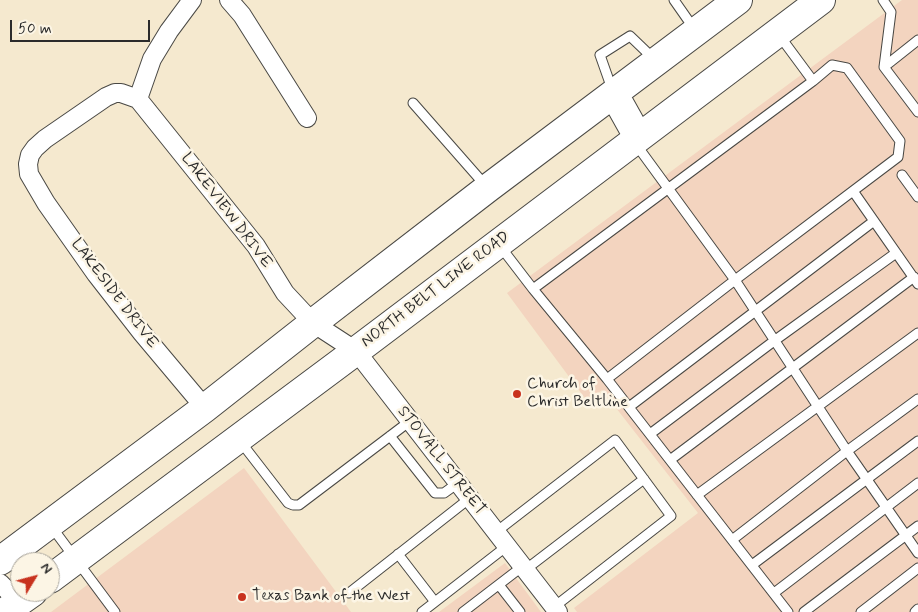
<!DOCTYPE html>
<style>
body{margin:0}
#map{position:relative;width:918px;height:612px;overflow:hidden;background:#f5e9cf;font-family:Mynerve,sans-serif}
canvas{display:block}
.north{position:absolute;left:10px;top:552px;width:50px;height:50px;box-sizing:border-box;background:#fcf5e5;border:1px solid #a8a49b;border-radius:50%;rotate:53deg;font-size:14px;font-weight:700;line-height:20px;text-align:center;color:#2b2b2b}
.north::after{content:'';display:block;margin:auto;width:18px;height:22px;background:#c8321e;clip-path:polygon(50% 0,100% 100%,50% 72%,0 100%)}
.scale{position:absolute;left:10px;top:20px;width:140px;height:22px;box-sizing:border-box;border:2px solid #2b2b2b;border-top:0;padding-left:6px;font-size:15px;line-height:18px;white-space:nowrap;color:#2b2b2b;-webkit-text-stroke:4px #fcf5e5;paint-order:stroke}
</style>
<div id="map">
<canvas width="918" height="612"></canvas>
<div class="north">N</div>
<div class="scale">50 m</div>
</div>
<script>
const c = document.querySelector('canvas').getContext('2d');
c.lineJoin = 'round';
function paint(path, color) {
  c.fillStyle = color;
  c.fill(path, 'evenodd');
}
function toPath(rows) {
  const path = new Path2D();
  for (const r of rows) {
    path.moveTo(r[0], r[1]);
    for (let i = 2; i < r.length; i += 2) path.lineTo(r[i], r[i + 1]);
  }
  return path;
}
function strokePath(path, color, width, dash) {
  c.strokeStyle = color;
  c.lineWidth = width;
  c.lineCap = dash ? 'butt' : 'round';
  c.setLineDash(dash || []);
  c.stroke(path);
}
function label(font, color, halo, rows, align = 'center') {
  c.font = font + ' Mynerve,sans-serif';
  c.lineWidth = 5;
  c.setLineDash([]);
  c.textBaseline = 'middle';
  c.strokeStyle = halo;
  c.fillStyle = color;
  for (const [text, x, y, turn = 0] of rows) {
    c.save();
    c.translate(x, y);
    c.rotate((+turn || 0) * Math.PI / 180);
    c.textAlign = isNaN(turn) ? turn : align;
    if (halo) c.strokeText(text, 0, 0);
    c.fillText(text, 0, 0);
    c.restore();
  }
}
paint(toPath([
 [902,0,918,0,918,612,577,612,574,608,698,513,602,390,587,401,507,293],
 [244,468,351,612,51,612],
 [505,563,541,612,439,612]
]), '#f3d4bf');
const service = toPath([
 [674,0,695,30],
 [883,0,891,12,884,67],
 [918,40,884,67,918,112],
 [612,89,600,55,630,36,655,60],
 [413,103,485,185],
 [635,143,735,280,847,451,918,553],
 [902,175,918,197],
 [853,191,918,284],
 [500,246,533,289,607,379,735,280,898,157,900,141,847,68,832,65,813,81,779,35],
 [533,289,813,81],
 [607,379,788,612],
 [629,407,874,221],
 [650,434,774,341,896,253],
 [390,436,435,493,444,493,458,483],
 [240,441,288,503,293,505,299,505,410,421],
 [670,460,914,277],
 [697,495,918,333],
 [51,526,115,612],
 [496,532,615,440,671,516,554,607],
 [732,540,847,451,918,399],
 [398,554,435,602],
 [752,565,918,441],
 [525,570,644,479],
 [499,585,520,612],
 [349,593,470,498],
 [774,593,918,483],
 [422,612,507,546],
 [463,612,523,566],
 [804,612,918,526],
 [861,612,918,568],
 [915,612,918,609]
]);
const minor = toPath([
 [229,0,242,15,307,118],
 [138,99,256,246,285,293,313,323,356,351,558,612],
 [138,99,121,93,115,93,106,97,45,139,35,148,30,155,28,164,29,174,46,203,96,274,142,333,205,408],
 [138,99,152,59,169,31,192,0],
 [0,583,19,602]
]);
const primary = toPath([
 [614,94,638,137],
 [0,561,205,408,313,323,488,188,738,0],
 [50,579,356,351,821,0],
 [5,612,33,592]
]);
strokePath(service, '#494844', 11);
strokePath(minor, '#494844', 20);
strokePath(primary, '#494844', 30);
strokePath(service, '#fff', 9);
strokePath(minor, '#fff', 18);
strokePath(primary, '#fff', 28);
for (const [x, y, r, color] of [
 [517,394,5,"#c8321e"],
 [242,597,5,"#c8321e"]
]) {
  const dot = new Path2D();
  dot.arc(x, y, r, 0, 2 * Math.PI);
  c.fillStyle = color;
  c.fill(dot);
  strokePath(dot, '#fcf5e5', 2);
}
label('16px', '#2b2b2b', '#fcf5e5', [
 ["LAKEVIEW DRIVE",226,211,53],
 ["NORTH BELT LINE ROAD",436,290,-37],
 ["LAKESIDE DRIVE",114,294,53],
 ["STOVALL STREET",441,461,52]
]);
label('16px', '#2b2b2b', '#fcf5e5', [
 ["Church of",527,385],
 ["Christ Beltline",527,403],
 ["Texas Bank of the West",252,597]
], 'left');
</script>
